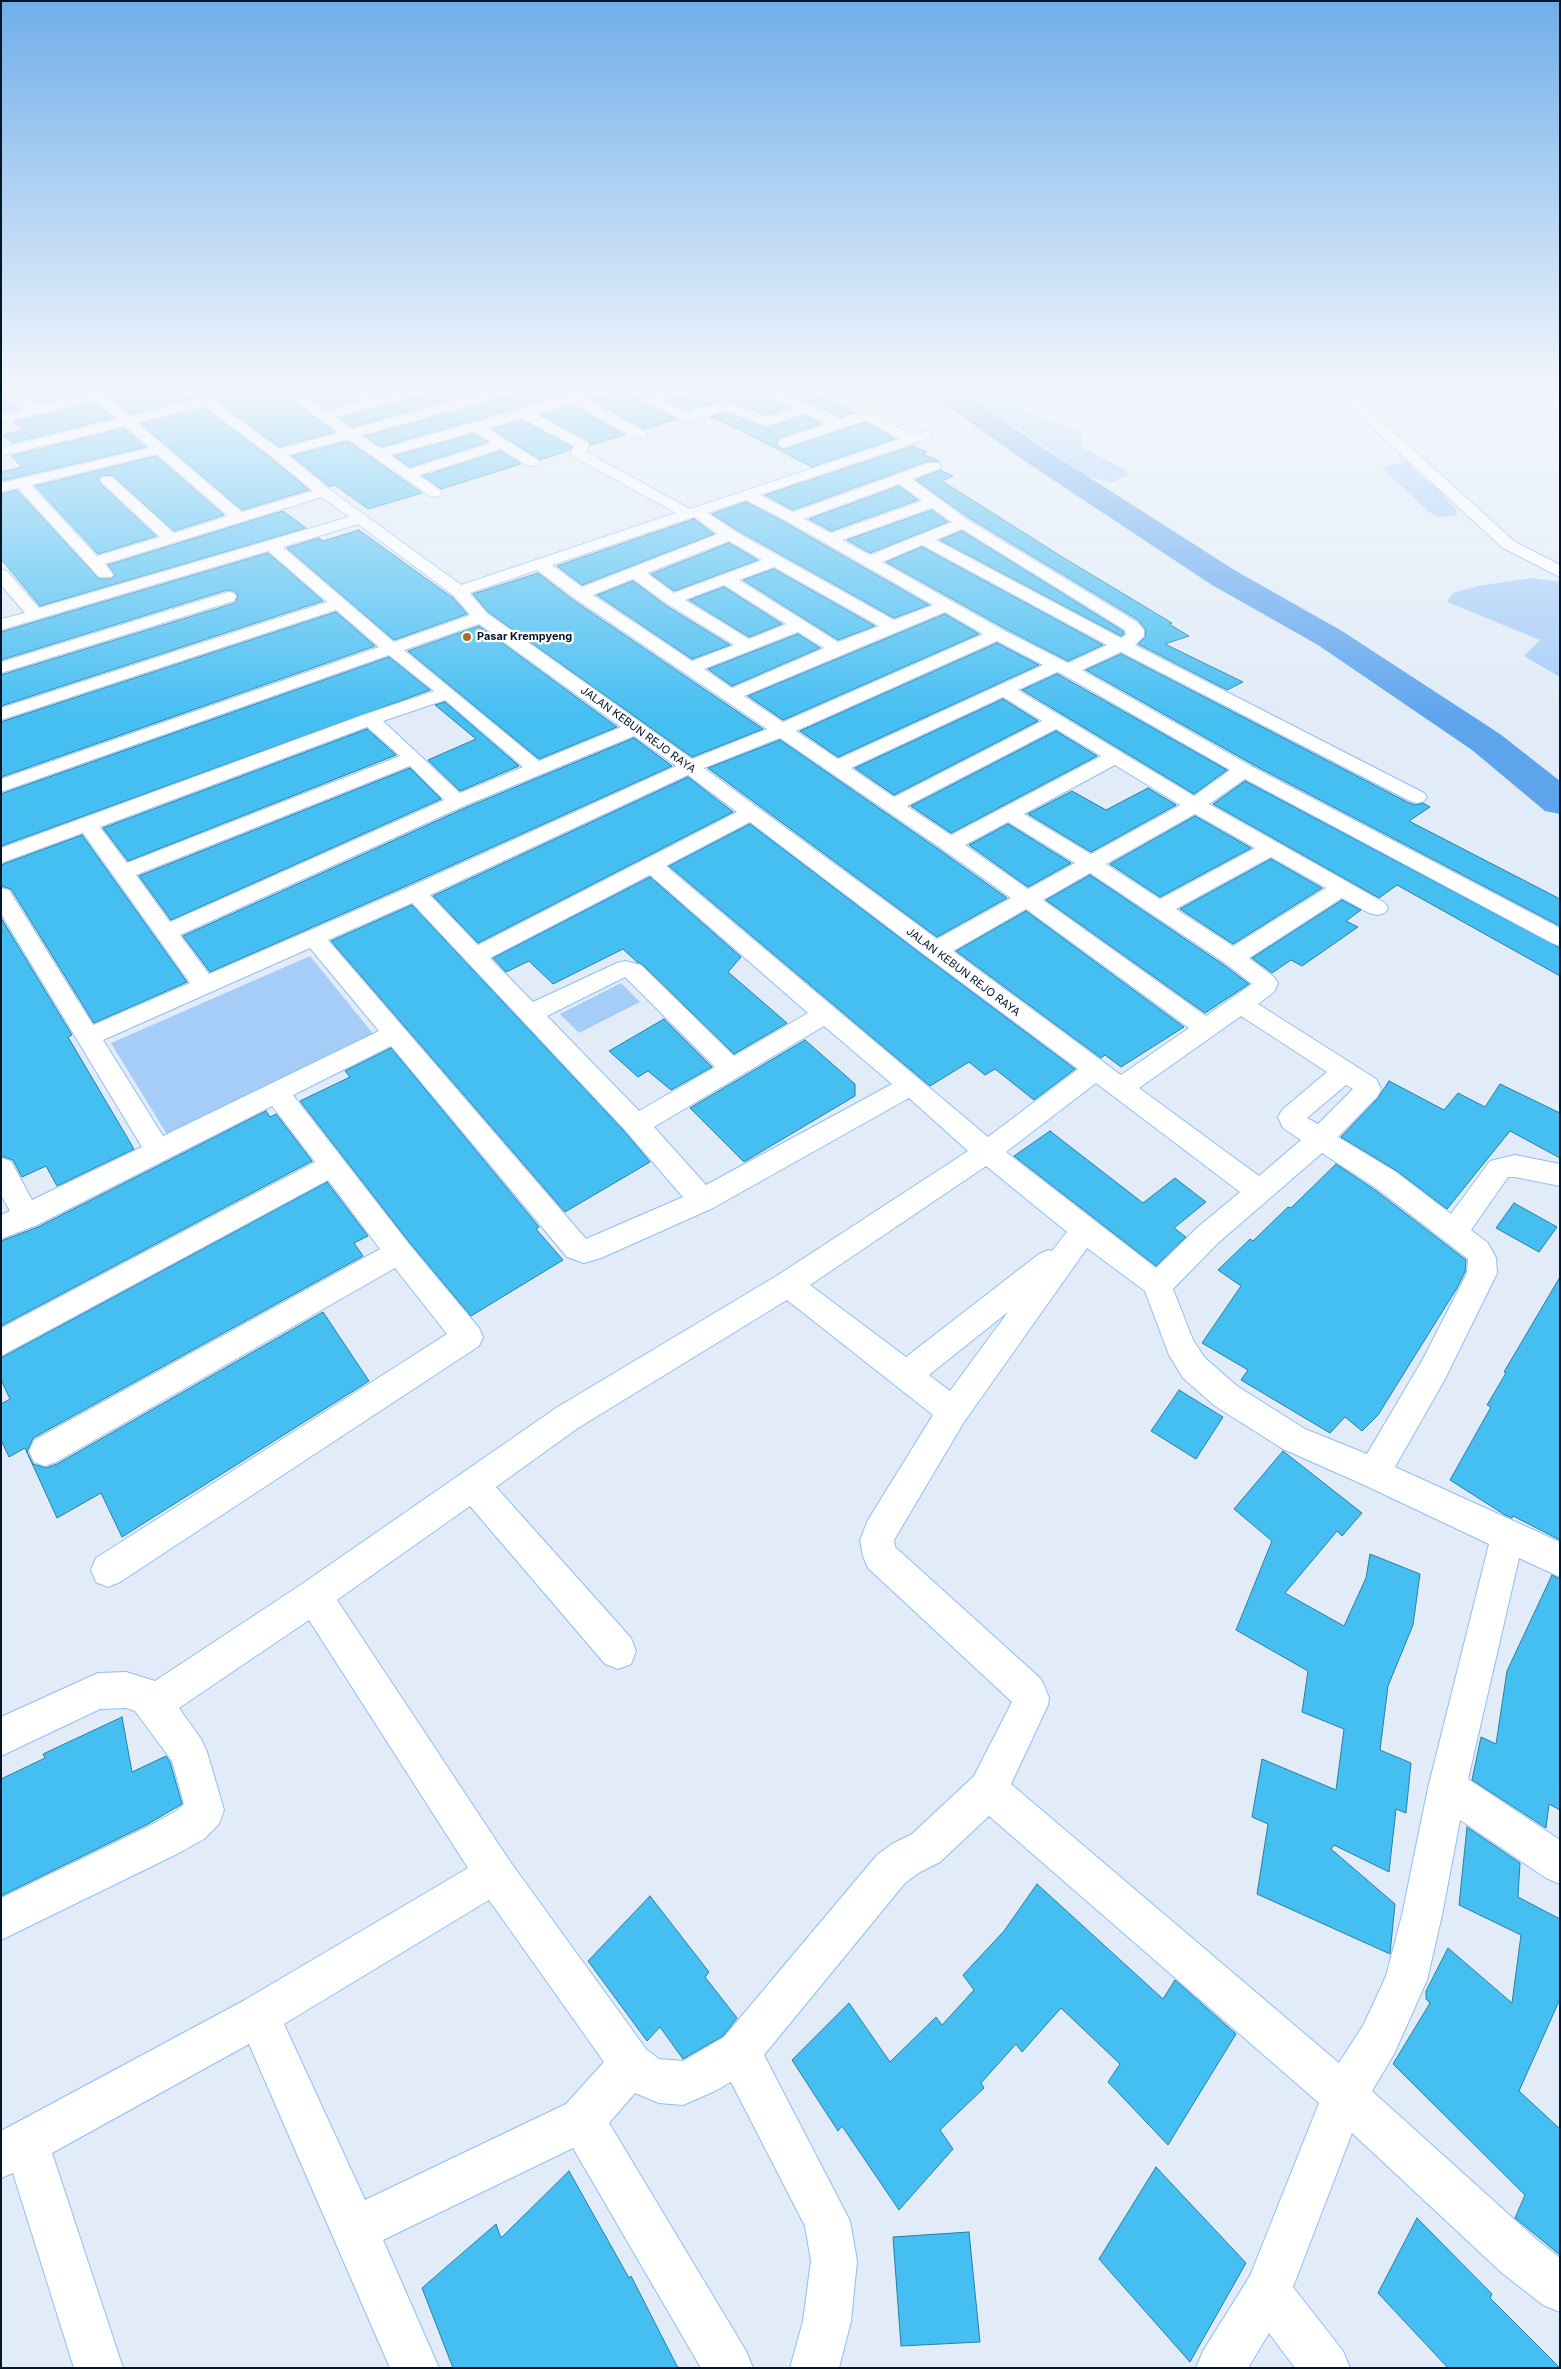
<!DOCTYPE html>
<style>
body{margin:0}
#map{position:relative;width:1561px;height:2369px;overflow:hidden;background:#e1ecf8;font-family:Inter,sans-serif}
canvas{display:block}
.frame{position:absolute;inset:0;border:2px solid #03162a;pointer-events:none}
</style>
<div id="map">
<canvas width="1561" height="2369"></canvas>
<div class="frame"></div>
</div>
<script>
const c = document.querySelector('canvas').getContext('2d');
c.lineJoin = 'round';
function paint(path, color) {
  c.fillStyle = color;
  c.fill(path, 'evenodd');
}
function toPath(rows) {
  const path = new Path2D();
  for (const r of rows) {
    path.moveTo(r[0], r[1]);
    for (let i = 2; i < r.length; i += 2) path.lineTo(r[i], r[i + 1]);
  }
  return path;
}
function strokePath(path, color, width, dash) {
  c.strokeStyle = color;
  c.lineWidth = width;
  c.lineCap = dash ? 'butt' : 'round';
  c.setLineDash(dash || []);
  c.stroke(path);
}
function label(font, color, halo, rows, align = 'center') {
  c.font = font + ' Inter,sans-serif';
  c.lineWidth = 4.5;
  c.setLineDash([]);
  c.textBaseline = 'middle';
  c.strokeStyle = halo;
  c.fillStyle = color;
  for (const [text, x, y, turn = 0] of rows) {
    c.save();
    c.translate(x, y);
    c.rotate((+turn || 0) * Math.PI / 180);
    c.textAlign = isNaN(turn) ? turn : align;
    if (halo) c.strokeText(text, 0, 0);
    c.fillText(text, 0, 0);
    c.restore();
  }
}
paint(toPath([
 [957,386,1024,386,1034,393,1031,397,1018,406,1042,417,1076,429,1082,434,1081,447,1124,469,1130,475,1110,483,1085,475,1020,430,964,396],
 [1407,461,1416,472,1437,488,1456,510,1457,516,1438,517,1429,512,1382,468],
 [1532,578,1560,582,1560,677,1524,656,1540,640,1447,602,1453,593,1478,586],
 [310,956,379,1041,171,1141,111,1043],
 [621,983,640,1002,579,1033,560,1014]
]), '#a6cdf8');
paint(toPath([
 [924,386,954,386,1043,448,1236,571,1342,631,1500,734,1560,781,1560,814,1545,811,1472,750,1318,645,1212,585,1023,460,928,392,924,386]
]), '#5da4ed');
const building = toPath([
 [16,386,79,386,85,393,37,405,16,386],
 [98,386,177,386,192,399,130,414,98,386],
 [197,386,273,386,335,432,279,447,197,386],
 [294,386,338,386,357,401,326,409,294,386],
 [359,386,413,386,374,397,359,386],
 [432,386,502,386,352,427,339,418,430,394,434,390,432,386],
 [533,386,594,386,576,392,566,387,560,388,556,393,559,396,381,447,365,436,530,391,533,386],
 [639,386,677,386,652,393,639,386],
 [707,386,749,386,788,408,767,415,725,399,688,411,667,401,704,391,707,386],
 [773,386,796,386,851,409,848,410,854,413,840,417,773,386],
 [620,391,677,419,644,429,591,400,620,391],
 [1,393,20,409,4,412,1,410,1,393],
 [95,402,113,418,12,443,3,435,23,430,14,422,95,402],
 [573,405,625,435,591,445,588,440,540,415,573,405],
 [204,408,271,458,309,490,242,510,141,424,204,408],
 [725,412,766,428,804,415,822,424,779,438,776,444,780,448,785,449,866,422,895,439,812,467,732,426,709,417,725,412],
 [522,420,572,447,570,450,540,460,492,429,522,420],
 [124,428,146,447,1,481,1,472,22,467,11,456,124,428],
 [474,434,488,442,410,467,394,456,474,434],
 [348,441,422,493,368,509,335,485,330,487,292,456,348,441],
 [913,446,927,452,922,454,939,461,928,461,793,510,765,495,913,446],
 [501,451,521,464,441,489,423,476,501,451],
 [156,456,224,515,174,531,113,476,102,475,98,479,101,484,156,536,98,554,35,486,156,456],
 [940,470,953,476,942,481,1064,558,1172,623,1169,624,1189,636,1165,644,1243,682,1227,690,1138,644,1145,637,1146,630,1138,620,969,518,916,480,940,470],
 [899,486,918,500,831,531,809,519,899,486],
 [17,490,99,579,111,579,115,575,108,565,283,511,306,528,40,606,1,559,1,494,17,490],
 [746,502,786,523,929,605,894,618,737,530,712,514,746,502],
 [932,510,948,522,870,553,847,540,932,510],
 [694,519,714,534,582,585,557,566,694,519],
 [359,530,453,598,467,614,394,640,287,548,319,538,323,541,359,530],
 [962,531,1123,631,1124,634,1121,636,940,540,962,531],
 [729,543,758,560,674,591,651,574,729,543],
 [922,547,1103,645,1068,661,1004,628,886,562,922,547],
 [268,553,323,601,1,706,1,675,235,603,238,596,234,591,227,590,1,660,1,632,268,553],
 [774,569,875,626,838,640,743,580,774,569],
 [538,573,573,600,763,729,692,757,488,612,473,594,538,573],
 [633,581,665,605,730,645,692,659,597,595,633,581],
 [724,587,782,624,749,637,689,600,724,587],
 [336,612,375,646,1,777,1,722,336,612],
 [945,614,979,634,783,720,748,696,945,614],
 [479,626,617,727,539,759,408,651,479,626],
 [798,634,820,648,732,686,708,669,798,634],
 [997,643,1039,665,838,757,800,731,997,643],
 [1121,654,1409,803,1416,805,1423,803,1430,807,1409,821,1560,899,1560,926,1252,764,1086,670,1121,654],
 [389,657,430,690,1,846,1,794,389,657],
 [1057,674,1061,676,1227,770,1194,794,1022,690,1057,674],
 [1003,699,1038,721,894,795,855,768,1003,699],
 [445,702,519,766,460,791,428,760,476,739,435,705,445,702],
 [367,729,396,755,128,861,103,828,367,729],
 [1056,731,1097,756,951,833,911,806,1056,731],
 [634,738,672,766,406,886,210,972,183,936,465,808,634,738],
 [780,740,941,851,1007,898,937,937,708,768,780,740],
 [410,768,441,799,171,920,139,876,410,768],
 [688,777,733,812,478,943,433,896,688,777],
 [1245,781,1560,948,1560,976,1397,885,1379,898,1213,804,1245,781],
 [1148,788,1176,805,1091,852,1028,814,1072,791,1106,810,1148,788],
 [1195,816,1251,848,1160,897,1110,864,1195,816],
 [750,824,925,957,1075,1069,1034,1100,995,1069,985,1075,969,1062,930,1086,669,866,750,824],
 [1008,824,1071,863,1028,887,969,845,1008,824],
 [82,835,187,982,94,1023,11,889,1,886,1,865,82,835],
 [1271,859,1322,888,1233,944,1180,909,1271,859],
 [1090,875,1224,965,1249,984,1205,1013,1046,900,1090,875],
 [650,877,741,957,728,972,787,1023,734,1054,642,964,637,962,623,949,553,984,529,961,506,972,493,958,650,877],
 [1342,900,1361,910,1346,921,1358,927,1302,966,1291,960,1272,973,1252,958,1342,900],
 [412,905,623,1130,650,1162,565,1212,331,941,412,905],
 [1026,911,1184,1027,1121,1067,1105,1055,1101,1058,956,951,1026,911],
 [1,918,72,1035,68,1037,134,1149,57,1186,46,1166,22,1177,13,1160,1,1156,1,918],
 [664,1019,712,1067,671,1090,648,1071,638,1077,609,1051,664,1019],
 [805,1040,855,1084,855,1096,744,1162,690,1108,805,1040],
 [391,1048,539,1227,536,1229,563,1260,471,1316,410,1243,300,1101,350,1077,345,1071,391,1048],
 [1389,1081,1444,1110,1458,1093,1485,1107,1500,1084,1560,1113,1560,1158,1510,1131,1447,1209,1397,1171,1341,1137,1378,1098,1389,1081],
 [266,1111,270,1117,276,1114,312,1161,1,1326,1,1241,38,1227,266,1111],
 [1050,1131,1143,1203,1175,1178,1206,1202,1174,1228,1186,1237,1156,1266,1014,1156,1050,1131],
 [1336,1164,1375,1190,1466,1260,1465,1272,1457,1288,1378,1415,1362,1431,1345,1417,1330,1433,1241,1380,1248,1370,1202,1343,1241,1286,1218,1270,1250,1239,1253,1241,1288,1207,1291,1208,1336,1164],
 [327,1182,368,1236,354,1243,363,1256,33,1438,27,1452,33,1464,46,1468,57,1464,323,1312,369,1381,122,1537,101,1493,57,1518,25,1448,9,1457,1,1440,1,1404,10,1399,1,1380,1,1358,327,1182],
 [1514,1203,1557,1227,1539,1252,1496,1228,1514,1203],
 [1560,1277,1560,1540,1513,1516,1512,1518,1505,1515,1450,1480,1491,1407,1487,1405,1506,1373,1504,1372,1560,1277],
 [1179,1390,1223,1417,1196,1459,1151,1431,1179,1390],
 [1283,1451,1362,1513,1342,1536,1337,1531,1285,1593,1344,1626,1366,1578,1370,1554,1420,1574,1413,1625,1388,1686,1380,1750,1411,1763,1406,1813,1396,1809,1389,1872,1334,1845,1331,1849,1395,1904,1390,1954,1257,1894,1268,1824,1252,1817,1262,1759,1336,1790,1344,1729,1302,1712,1308,1671,1236,1630,1272,1541,1234,1509,1283,1451],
 [1552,1575,1560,1579,1560,1810,1549,1804,1546,1828,1472,1780,1481,1737,1496,1744,1507,1671,1552,1575],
 [122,1717,132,1772,166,1756,170,1762,182,1804,148,1824,1,1896,1,1779,45,1758,43,1754,122,1717],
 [1467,1827,1520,1863,1518,1897,1560,1919,1560,1999,1519,2091,1560,2129,1560,2255,1515,2218,1525,2195,1393,2064,1430,2003,1426,1999,1426,1991,1448,1948,1512,2003,1521,1935,1459,1905,1467,1827],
 [1037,1884,1163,1999,1175,1980,1236,2034,1168,2145,1108,2082,1120,2064,1061,2008,1022,2052,1016,2044,981,2083,984,2088,940,2130,953,2149,899,2210,842,2126,838,2131,792,2060,849,2003,890,2062,936,2017,942,2025,974,1990,963,1975,1004,1931,1037,1884],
 [650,1896,709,1972,705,1977,737,2018,723,2036,683,2059,660,2027,647,2041,588,1961,650,1896],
 [1156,2167,1246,2263,1190,2362,1099,2259,1156,2167],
 [569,2171,629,2278,631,2276,678,2368,453,2368,422,2288,496,2224,501,2238,569,2171],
 [1417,2218,1492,2294,1490,2298,1560,2368,1448,2368,1378,2293,1417,2218],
 [969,2232,980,2342,901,2346,893,2237,969,2232]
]);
paint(building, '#45bef2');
strokePath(building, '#297fa4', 1);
const street = toPath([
 [1,386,13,386,36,407,89,394,81,386,95,386,130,416,196,400,179,386,194,386,279,449,339,433,275,386,290,386,326,411,361,402,340,386,355,386,374,399,421,386,430,386,432,389,430,392,335,417,352,429,510,386,531,386,530,389,361,435,381,449,563,397,558,393,560,390,565,389,576,394,601,386,635,386,652,395,684,386,705,386,704,389,662,400,688,413,726,401,767,417,793,408,751,386,768,386,840,419,867,411,912,435,925,431,930,432,932,435,930,438,760,495,793,512,929,463,939,463,941,466,939,469,912,479,968,520,1137,622,1144,630,1144,636,1135,645,1424,793,1427,797,1424,801,1417,803,1410,801,1121,652,1082,670,1251,766,1560,928,1560,946,1552,943,1245,779,1209,804,1385,903,1388,908,1385,913,1377,915,1369,913,1342,898,1249,958,1274,977,1278,983,1274,992,1258,1004,1376,1079,1380,1086,1381,1090,1377,1097,1338,1137,1396,1172,1451,1214,1490,1161,1515,1155,1560,1164,1560,1186,1515,1177,1508,1177,1471,1230,1488,1243,1496,1258,1497,1273,1445,1379,1395,1467,1560,1542,1560,1577,1519,1558,1468,1779,1560,1840,1560,1884,1546,1878,1460,1820,1442,1915,1427,1980,1394,2054,1372,2091,1536,2239,1560,2258,1560,2312,1543,2305,1502,2273,1352,2133,1293,2287,1343,2351,1350,2368,1295,2368,1269,2333,1248,2368,1196,2368,1203,2351,1250,2276,1319,2103,989,1816,940,1862,920,1872,905,1883,764,2055,850,2221,857,2261,851,2321,839,2368,790,2368,803,2321,811,2261,805,2226,731,2082,715,2091,683,2105,659,2103,635,2093,609,2123,746,2351,753,2368,701,2368,573,2148,383,2240,439,2368,390,2368,249,2044,52,2153,123,2368,74,2368,13,2173,1,2178,1,2131,243,2001,468,1868,309,1620,179,1708,201,1739,207,1752,224,1810,219,1824,204,1839,177,1854,1,1940,1,1898,149,1826,176,1811,184,1804,172,1761,135,1711,126,1708,100,1709,1,1756,1,1717,98,1673,126,1672,155,1681,302,1584,556,1408,778,1275,968,1151,909,1098,713,1208,601,1258,584,1263,567,1257,391,1046,293,1095,409,1244,479,1328,483,1337,479,1346,120,1582,108,1587,96,1582,91,1570,96,1558,447,1334,395,1268,56,1462,45,1466,34,1462,29,1451,34,1440,380,1249,328,1180,1,1356,1,1328,315,1162,272,1106,37,1225,1,1239,1,1215,10,1211,1,1195,1,1158,11,1161,32,1200,142,1147,1,914,1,888,9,890,93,1025,190,983,83,833,1,863,1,848,363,715,434,691,389,655,1,792,1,779,379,647,336,610,1,720,1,708,327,602,268,551,1,630,1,619,25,613,1,585,1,569,7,571,39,608,349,517,322,497,105,564,113,574,111,577,99,577,18,488,1,492,1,483,150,448,125,426,1,456,1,448,117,419,96,400,1,423,1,415,24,410,1,390,1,386],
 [620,389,687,422,725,410,767,426,804,413,827,424,780,440,778,443,780,446,785,447,866,420,900,439,690,509,586,452,589,445,587,442,535,414,573,403,635,438,645,438,647,435,645,432,586,399,620,389],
 [204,406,272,457,313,491,242,512,137,423,204,406],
 [522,418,574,446,571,453,573,456,676,513,461,585,329,489,288,455,348,439,430,496,435,497,440,496,442,493,440,490,419,475,501,449,528,466,538,466,540,463,538,460,487,428,522,418],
 [474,432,492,443,410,469,390,455,474,432],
 [157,454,228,516,174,533,112,477,102,477,100,480,102,483,160,537,97,556,31,485,157,454],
 [899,484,922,501,831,533,804,519,899,484],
 [746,500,787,521,933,605,894,620,736,532,708,513,746,500],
 [932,508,952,522,870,555,842,540,932,508],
 [694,517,718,534,582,587,552,565,694,517],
 [358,524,453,595,470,615,394,642,283,547,358,524],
 [962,529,1125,630,1126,635,1121,638,936,540,962,529],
 [729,541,762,560,674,593,647,573,729,541],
 [922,545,1107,645,1068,663,1003,630,882,562,922,545],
 [774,567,879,626,838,642,739,580,774,567],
 [537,570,574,598,767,729,692,759,487,613,470,593,537,570],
 [633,579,666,603,734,645,692,661,593,595,633,579],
 [724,585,786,624,749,639,685,600,724,585],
 [945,612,983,634,783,722,744,696,945,612],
 [479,624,621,727,539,761,404,650,479,624],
 [798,632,824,648,732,688,704,669,798,632],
 [997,641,1043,665,838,759,796,731,997,641],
 [1057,672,1062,674,1230,770,1194,796,1018,690,1057,672],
 [1003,697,1042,721,894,797,851,768,1003,697],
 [445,700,523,767,460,793,383,721,445,700],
 [367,727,400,756,127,863,100,827,367,727],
 [1056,729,1101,756,951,835,907,806,1056,729],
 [634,736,676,766,407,888,209,974,180,935,464,806,634,736],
 [780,738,942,849,1011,898,937,939,704,768,780,738],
 [1115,765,1180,805,1091,854,1024,814,1115,765],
 [410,766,444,800,170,922,136,875,410,766],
 [688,775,737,812,478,945,430,895,688,775],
 [1195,814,1255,848,1160,899,1106,864,1195,814],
 [750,822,926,956,1078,1069,988,1137,666,866,750,822],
 [1008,822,1075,863,1028,889,965,845,1008,822],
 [1271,857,1326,888,1233,946,1176,909,1271,857],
 [1090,873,1225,963,1252,984,1206,1016,1043,900,1090,873],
 [650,875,808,1013,734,1056,641,965,625,961,617,963,533,1002,490,958,650,875],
 [412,903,624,1129,683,1197,586,1239,328,940,412,903],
 [1026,909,1189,1028,1121,1075,953,951,1026,909],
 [310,948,379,1031,163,1136,103,1040,310,948],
 [625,977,715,1067,639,1111,547,1016,625,977],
 [1241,1016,1327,1072,1282,1110,1278,1117,1283,1128,1301,1140,1259,1176,1139,1088,1241,1016],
 [824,1026,892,1084,706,1185,654,1127,824,1026],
 [1096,1083,1240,1192,1198,1227,1156,1268,1006,1152,1096,1083],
 [1346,1085,1353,1089,1318,1124,1307,1118,1346,1085],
 [1322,1153,1376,1188,1468,1259,1467,1273,1423,1359,1367,1454,1305,1429,1237,1386,1205,1358,1193,1340,1173,1289,1218,1243,1322,1153],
 [986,1166,1067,1232,1052,1251,1049,1250,1039,1254,906,1357,810,1285,986,1166],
 [1087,1248,1145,1291,1169,1355,1183,1378,1215,1406,1283,1449,1362,1484,1489,1544,1428,1788,1402,1915,1386,1976,1364,2024,1339,2063,1011,1784,1048,1705,1049,1698,1044,1685,1040,1678,895,1547,894,1540,964,1422,1087,1248],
 [787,1300,933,1415,868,1520,860,1540,863,1556,868,1568,1012,1702,974,1776,912,1834,892,1844,877,1855,724,2037,683,2061,659,2059,646,2049,509,1860,337,1600,470,1506,605,1664,618,1669,631,1664,636,1651,631,1638,496,1487,578,1428,787,1300],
 [1008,1312,950,1391,929,1375,1008,1312],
 [489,1900,604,2062,566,2104,365,2200,284,2024,489,1900],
 [1320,386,1335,386,1365,406,1515,542,1560,565,1560,577,1503,548,1355,412,1320,386],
 [228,592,234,593,236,597,234,601,1,673,1,662,228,592]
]);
strokePath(street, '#8bc0f7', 2);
paint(street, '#fff');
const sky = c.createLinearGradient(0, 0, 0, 718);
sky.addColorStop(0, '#70aeea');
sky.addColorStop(0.54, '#f2f6fc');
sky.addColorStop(1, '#f2f6fc00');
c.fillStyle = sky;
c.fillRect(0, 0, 1561, 718);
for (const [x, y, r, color] of [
 [467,637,5,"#a47029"]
]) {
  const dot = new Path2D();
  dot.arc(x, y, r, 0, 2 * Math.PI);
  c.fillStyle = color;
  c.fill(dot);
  strokePath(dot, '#fff', 2);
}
label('bold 11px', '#03162a', '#fff', [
 ["Pasar Krempyeng",477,637]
], 'left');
label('11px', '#03162a', '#fff', [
 ["JALAN KEBUN REJO RAYA",638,730,36],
 ["JALAN KEBUN REJO RAYA",963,972,37]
]);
</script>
